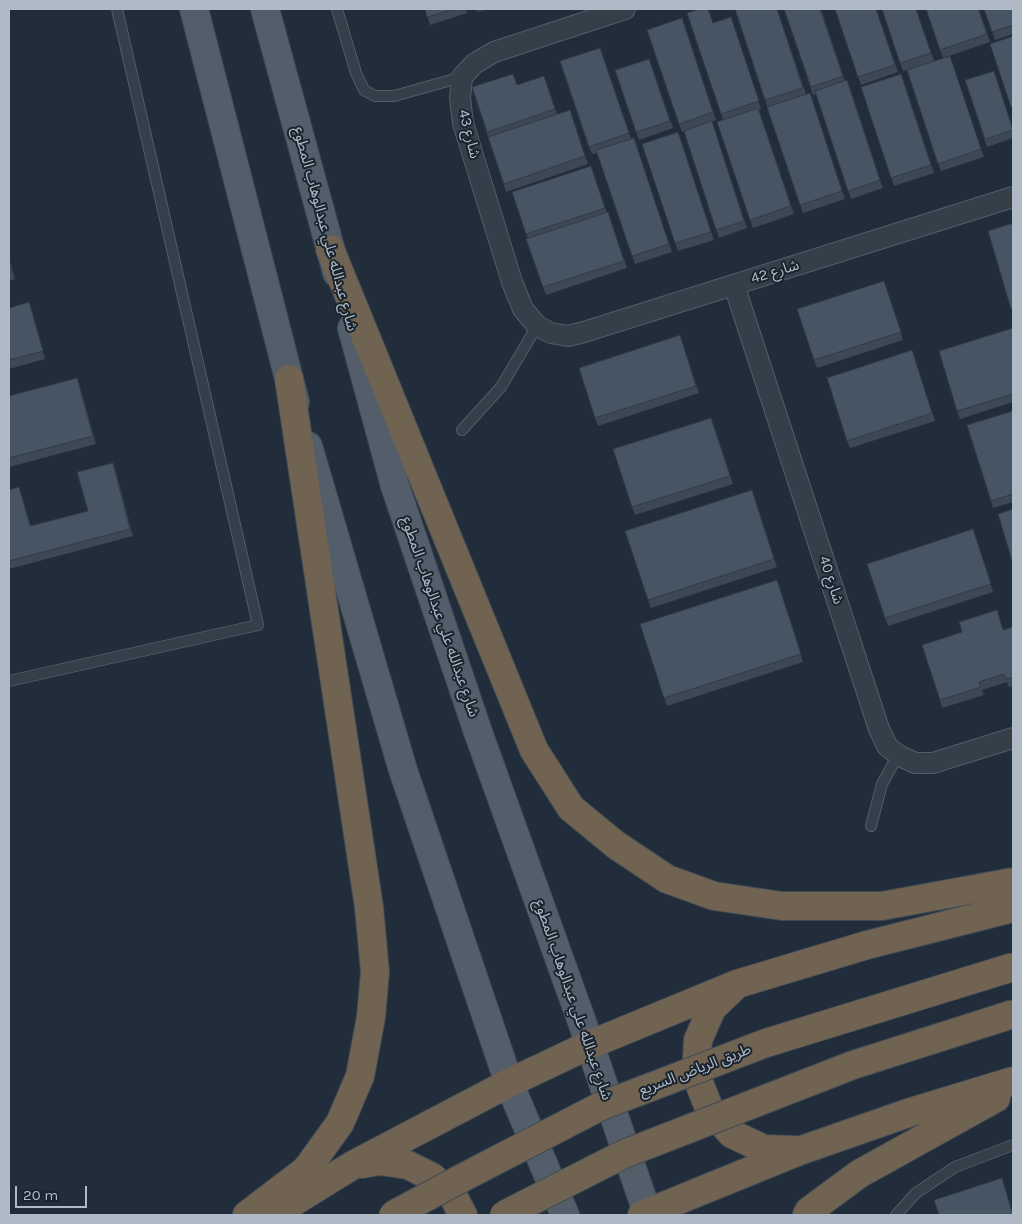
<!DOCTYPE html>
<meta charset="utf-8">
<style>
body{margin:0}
#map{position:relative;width:1022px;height:1224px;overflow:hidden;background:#212d3a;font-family:Karla,sans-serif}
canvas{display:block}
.frame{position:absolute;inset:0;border:10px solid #b0bac6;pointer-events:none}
.scale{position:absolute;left:15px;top:1186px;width:72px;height:22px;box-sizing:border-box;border:2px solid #b0bac6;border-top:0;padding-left:6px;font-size:15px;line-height:18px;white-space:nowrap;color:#b0bac6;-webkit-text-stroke:4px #1a242e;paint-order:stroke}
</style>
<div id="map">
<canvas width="1022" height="1224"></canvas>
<div class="frame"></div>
<div class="scale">20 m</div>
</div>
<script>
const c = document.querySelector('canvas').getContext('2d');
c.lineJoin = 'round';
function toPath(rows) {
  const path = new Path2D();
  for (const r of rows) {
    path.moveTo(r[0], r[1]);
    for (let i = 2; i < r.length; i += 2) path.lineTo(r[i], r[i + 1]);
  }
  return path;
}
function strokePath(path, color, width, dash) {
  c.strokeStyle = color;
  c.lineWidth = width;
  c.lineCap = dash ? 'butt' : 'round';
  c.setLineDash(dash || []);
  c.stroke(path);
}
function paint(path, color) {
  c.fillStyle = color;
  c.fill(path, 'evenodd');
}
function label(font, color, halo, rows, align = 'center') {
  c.font = font + ' Karla,"Noto Sans Arabic",sans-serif';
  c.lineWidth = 4;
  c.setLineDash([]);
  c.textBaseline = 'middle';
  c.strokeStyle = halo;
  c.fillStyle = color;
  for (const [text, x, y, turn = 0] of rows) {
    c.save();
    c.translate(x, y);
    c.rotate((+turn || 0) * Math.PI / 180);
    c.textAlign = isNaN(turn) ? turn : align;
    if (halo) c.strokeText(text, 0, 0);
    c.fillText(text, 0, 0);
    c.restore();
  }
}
const service = toPath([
 [337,9,356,73,364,90,375,96,394,96,462,77],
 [462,430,501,387,537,326],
 [9,681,258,625,117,9],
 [871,826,882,784,898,755],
 [896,1215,916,1193,955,1167,1013,1145]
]);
const minor = toPath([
 [625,9,494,52,474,64,462,77,460,98,463,123,512,282,523,309,537,326,551,333,568,336,584,332,1013,197],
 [734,285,879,729,887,746,898,755,915,763,933,763,1013,738]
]);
const primary = toPath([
 [194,9,295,402],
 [265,9,337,273],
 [352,328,395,486,478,732,582,1022,648,1215],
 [308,446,403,770,509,1083,565,1215]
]);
const motorway = toPath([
 [330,249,534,750,571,808,616,845,667,879,714,896,782,906,882,906,1013,882],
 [733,988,712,1008,698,1040,696,1075,709,1108,732,1134,764,1149,794,1150],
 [362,1164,380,1161,408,1165,432,1177,453,1196,463,1215],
 [282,1209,353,1165,509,1083,589,1045,737,984,867,945,1013,908],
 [247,1215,306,1170,340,1123,360,1076,371,1017,375,972,369,907,289,379],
 [642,1215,799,1151,911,1112,1013,1081],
 [807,1215,809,1211,859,1174,996,1098]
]);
strokePath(service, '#535d68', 12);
strokePath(minor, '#535d68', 22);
strokePath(primary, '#3e4853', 30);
strokePath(motorway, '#404a55', 30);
strokePath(service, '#353f4a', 10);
strokePath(minor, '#353f4a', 20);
strokePath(primary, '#535e6a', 28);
strokePath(motorway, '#706352', 28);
const motorwayBridge = toPath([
 [393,1215,462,1178,601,1106,766,1043,1013,967],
 [504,1215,624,1154,853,1065,1013,1014]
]);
strokePath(motorwayBridge, '#404a55', 30, []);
strokePath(motorwayBridge, '#706352', 28);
paint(toPath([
 [425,9,466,9,467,13,430,25],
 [476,9,488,9,477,12],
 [735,9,777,9,806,94,810,93,845,199,803,213],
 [784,9,821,9,845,81,883,188,851,199,816,94,813,95],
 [835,9,876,9,898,72,861,85],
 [882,9,916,9,934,61,950,56,984,157,941,171,907,70,903,71],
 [926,9,979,9,990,42,943,58],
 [984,9,1013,10,1013,34,995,40],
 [687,13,713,23,731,17,761,109,759,110,794,214,753,228,717,122,723,120],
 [682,18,716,120,712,122,747,228,719,238,684,131,682,132,647,30],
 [600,48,631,138,636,145,672,252,635,264,597,153,592,154,589,147],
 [649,59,673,128,639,140,615,70],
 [901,74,934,173,894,186,861,87],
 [544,76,557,114,570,110,588,164,506,192,472,87,517,85],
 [965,80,1013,127,1013,138,987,147],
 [678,132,714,240,678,251,642,144],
 [591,166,607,213,608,212,627,268,546,295,526,239,528,239,512,192],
 [9,256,15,279,9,281],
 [884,281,903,340,817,368,814,360],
 [29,302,32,310,45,359,9,369,9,308],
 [1013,328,1013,402,960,419,957,411],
 [680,335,699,393,598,426,595,418],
 [912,350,935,421,850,448,847,441],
 [77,378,80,386,96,444,9,467,9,396],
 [1013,411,1013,502,993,508,991,501],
 [714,425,733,484,635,515,632,507],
 [116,471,133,536,9,569,9,490,19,487,31,526,88,511],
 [752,490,777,567,651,608,648,600],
 [973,529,993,592,888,626,885,618],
 [777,580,803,662,667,706,640,624],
 [1013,627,1013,686,1009,687,1007,682,982,690,984,695,942,708,940,700,1003,630]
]), '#3d4855');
paint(toPath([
 [9,256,15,279,9,259],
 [77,378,80,386,96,444,93,436],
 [113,463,116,471,133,536,130,529],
 [19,487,22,495,33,534,30,526]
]), '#323b45');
const building = toPath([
 [425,9,454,9,427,17,425,9],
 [700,9,708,9,713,23,731,17,759,101,721,114,687,13,700,9],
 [735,9,777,9,803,88,765,100,735,9],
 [784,9,820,9,843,76,811,87,784,9],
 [835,9,876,9,895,65,858,77,835,9],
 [882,9,916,9,931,53,900,63,882,9],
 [926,9,978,9,987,34,940,50,926,9],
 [984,9,1013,9,1013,25,992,32,984,9],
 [682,18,713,112,679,124,647,30,682,18],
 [1013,36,1013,106,1011,107,990,44,1013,36],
 [600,48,629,133,589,147,560,61,600,48],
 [950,56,981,149,938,164,907,70,950,56],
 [649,59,670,121,636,132,615,70,649,59],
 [994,71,1013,130,985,139,965,80,994,71],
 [513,74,517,85,544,76,555,109,487,132,472,87,513,74],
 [901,74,931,165,891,178,861,87,901,74],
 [847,80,880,180,848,191,815,91,847,80],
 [810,93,842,191,800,205,767,107,810,93],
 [758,108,791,206,750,220,717,122,758,108],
 [570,110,585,156,504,184,488,137,570,110],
 [712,121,744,221,716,230,684,131,712,121],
 [678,132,711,232,675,243,642,144,678,132],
 [634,138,669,244,632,256,596,150,634,138],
 [591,166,605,208,526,234,512,192,591,166],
 [608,212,624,261,543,287,526,239,608,212],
 [1013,223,1013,308,1011,309,988,231,1013,223],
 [9,259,12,271,9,272,9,259],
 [884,281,901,332,814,360,797,309,884,281],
 [29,302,43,351,9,360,9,308,29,302],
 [1013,328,1013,394,957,411,939,351,1013,328],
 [680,335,696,386,595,418,579,368,680,335],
 [912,350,932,413,847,441,827,378,912,350],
 [77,378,93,436,9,458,9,396,77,378],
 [1013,411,1013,494,991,501,967,425,1013,411],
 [711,418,730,476,632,507,613,449,711,418],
 [113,463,130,529,9,561,9,490,19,487,30,526,88,511,77,472,113,463],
 [752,490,774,559,648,600,625,531,752,490],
 [1013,509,1013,564,998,514,1013,509],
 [973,529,991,584,885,618,867,564,973,529],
 [777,580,801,654,664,698,640,624,777,580],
 [997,610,1003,630,1013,627,1013,677,1006,679,1004,674,979,682,981,687,940,700,922,645,962,632,959,622,997,610],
 [1002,1178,1013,1215,939,1215,934,1200,1002,1178]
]);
paint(building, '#475463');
strokePath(building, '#323b45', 1);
label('15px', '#b0bac6', '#1a242e', [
 ["شارع 43",469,134,76],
 ["شارع عبدالله علي عبدالوهاب المطوع",325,229,75],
 ["شارع 42",775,272,-17],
 ["شارع 40",831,580,72],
 ["شارع عبدالله علي عبدالوهاب المطوع",440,617,71],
 ["شارع عبدالله علي عبدالوهاب المطوع",573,1000,71],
 ["طريق الرياض السريع",695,1070,-21]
]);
</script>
